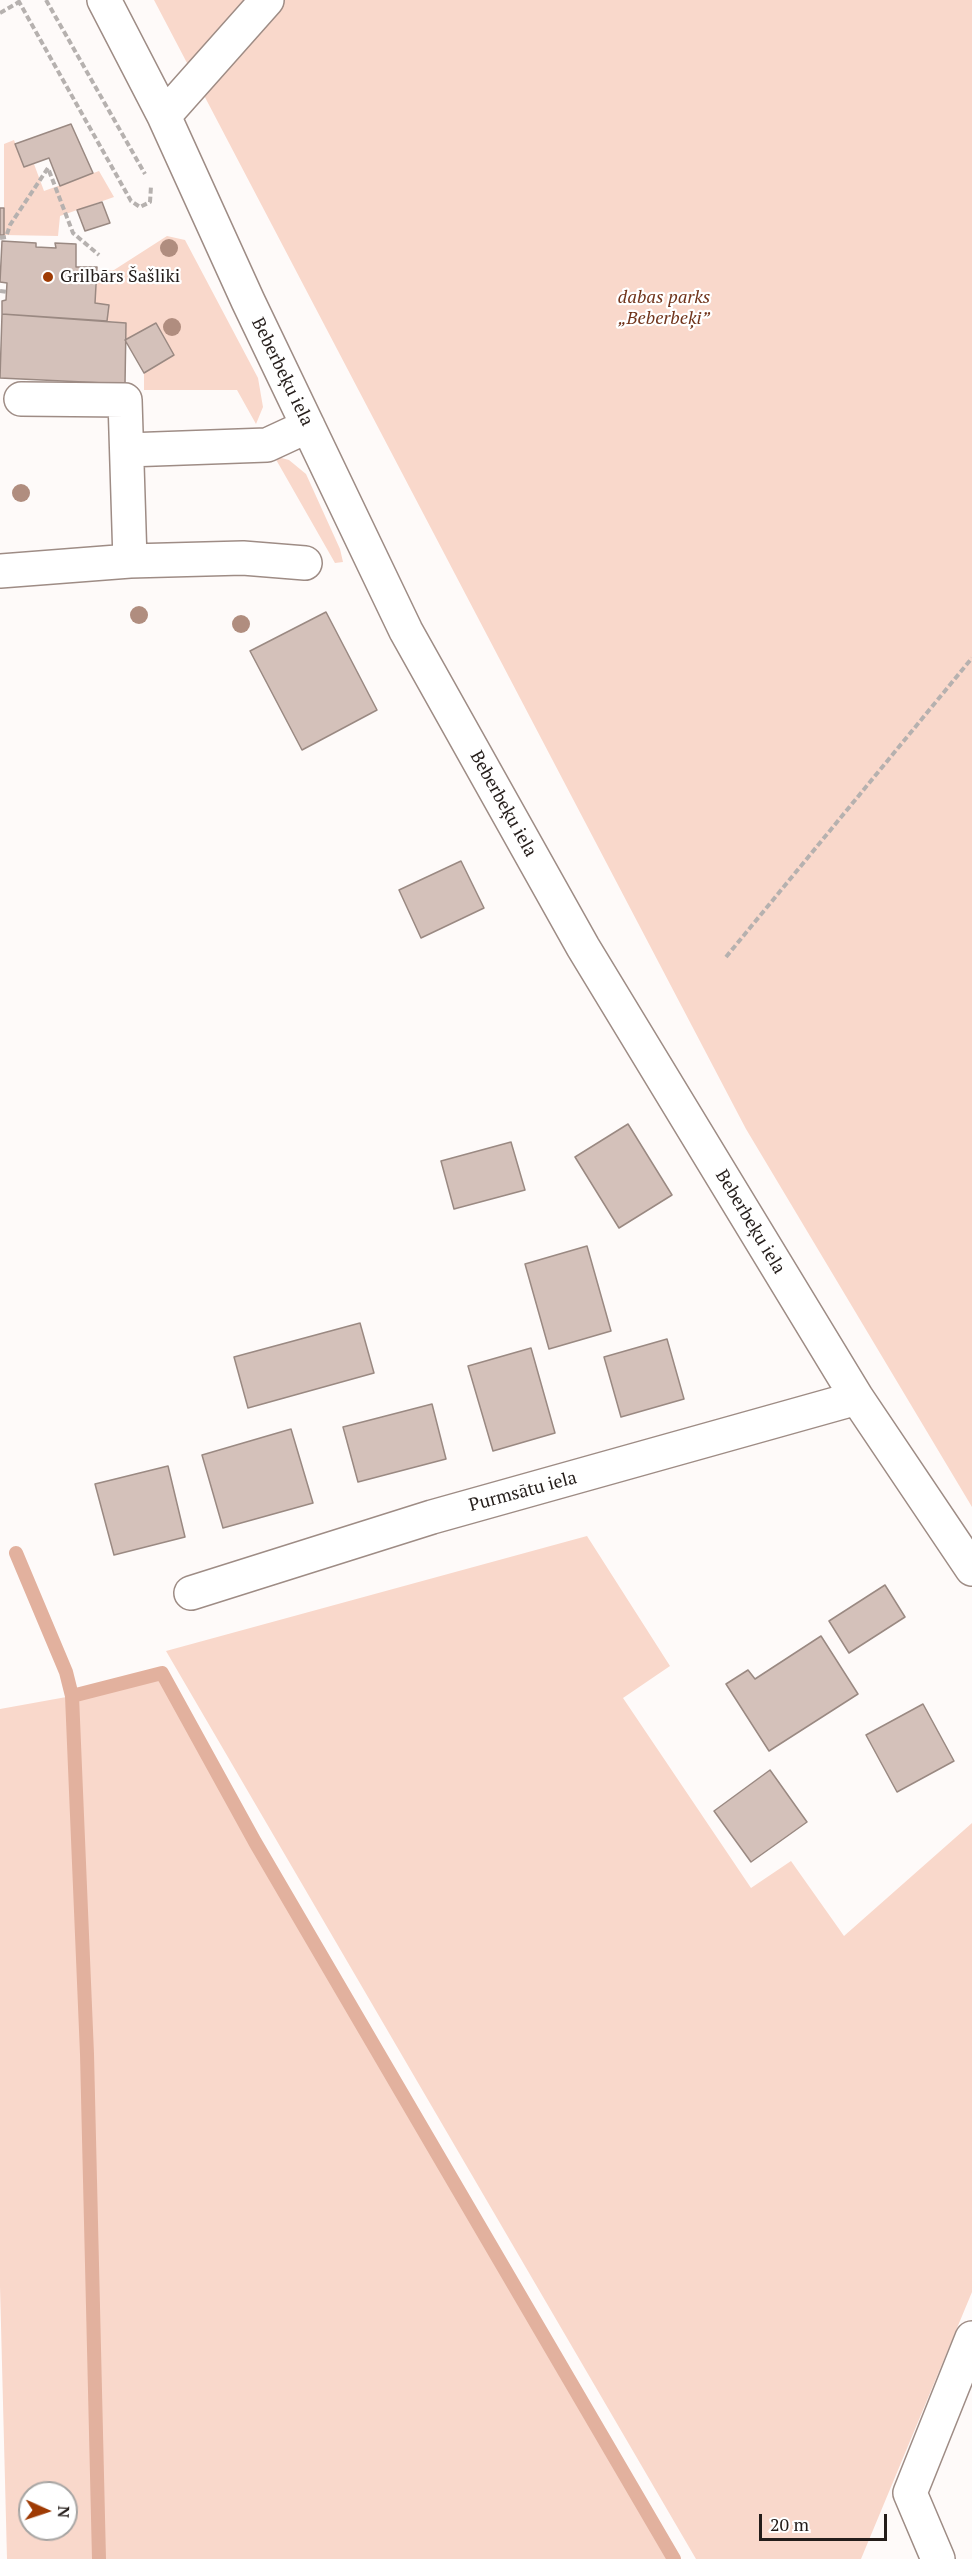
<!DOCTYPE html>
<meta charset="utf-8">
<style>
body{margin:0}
#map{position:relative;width:972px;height:2559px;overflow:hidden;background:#fefaf9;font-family:"PT Serif",serif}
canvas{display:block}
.north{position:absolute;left:18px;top:2481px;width:60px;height:60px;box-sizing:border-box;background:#fff;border:2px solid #a7a5a3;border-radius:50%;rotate:93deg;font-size:16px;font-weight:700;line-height:24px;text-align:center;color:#241d1a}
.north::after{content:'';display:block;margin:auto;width:21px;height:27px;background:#9f3b04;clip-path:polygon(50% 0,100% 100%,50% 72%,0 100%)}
.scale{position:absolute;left:759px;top:2514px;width:128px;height:27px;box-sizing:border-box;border:3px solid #241d1a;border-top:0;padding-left:8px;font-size:18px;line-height:21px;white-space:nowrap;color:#241d1a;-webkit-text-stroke:4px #fff;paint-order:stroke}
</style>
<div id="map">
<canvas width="972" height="2559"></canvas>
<div class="north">N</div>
<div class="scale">20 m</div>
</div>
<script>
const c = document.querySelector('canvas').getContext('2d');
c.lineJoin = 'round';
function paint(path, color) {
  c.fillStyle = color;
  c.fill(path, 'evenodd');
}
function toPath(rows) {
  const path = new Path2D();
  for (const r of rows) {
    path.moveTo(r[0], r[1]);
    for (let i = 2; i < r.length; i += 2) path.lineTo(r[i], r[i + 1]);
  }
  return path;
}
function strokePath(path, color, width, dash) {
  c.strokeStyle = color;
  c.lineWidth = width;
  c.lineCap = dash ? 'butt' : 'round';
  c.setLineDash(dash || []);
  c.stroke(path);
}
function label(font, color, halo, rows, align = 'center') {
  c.font = font + ' "PT Serif",serif';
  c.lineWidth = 4.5;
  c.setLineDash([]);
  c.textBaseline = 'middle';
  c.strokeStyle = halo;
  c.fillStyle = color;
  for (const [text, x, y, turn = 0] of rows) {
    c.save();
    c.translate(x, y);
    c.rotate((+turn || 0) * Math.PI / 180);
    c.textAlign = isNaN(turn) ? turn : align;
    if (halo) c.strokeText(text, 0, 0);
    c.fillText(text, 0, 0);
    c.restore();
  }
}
paint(toPath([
 [154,0,972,0,972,1507,746,1129],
 [14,140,24,167,34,164,44,191,99,171,114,197,60,216,58,236,4,235,4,144],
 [167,236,185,240,258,378,263,407,256,424,237,390,144,390,144,373,174,355,156,323,125,340,126,323,107,321,109,305,95,303,96,272,114,270],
 [274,456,289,460,306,474,340,549,343,562,335,563],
 [587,1536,670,1666,623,1698,751,1888,791,1861,844,1936,972,1823,972,2292,861,2559,696,2559,166,1651],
 [162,1673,255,1842,674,2559,7,2559,0,2286,0,1709,72,1696],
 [30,2493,66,2493,66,2529,30,2529]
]), '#f9d8cb');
strokePath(toPath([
 [16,1553,66,1672,72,1696,87,2054,99,2559],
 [72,1696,162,1673,255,1842,674,2559]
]), '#e2b19e', 14);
const building = toPath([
 [71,124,93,173,60,186,49,158,24,167,15,144,71,124],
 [102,202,110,223,85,231,77,210,102,202],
 [0,208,4,208,4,235,0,235,0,208],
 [2,241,36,243,36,247,56,248,55,243,76,244,76,267,97,267,95,303,109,305,107,321,2,314,2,301,6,300,7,283,0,282,2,241],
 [2,314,126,323,125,384,0,378,2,314],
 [156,323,174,355,144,373,125,340,156,323],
 [326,612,377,710,302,750,250,651,326,612],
 [461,861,484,908,421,938,399,890,461,861],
 [628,1124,672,1195,619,1228,575,1157,628,1124],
 [511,1142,525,1190,454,1209,441,1161,511,1142],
 [587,1246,611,1331,549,1349,525,1264,587,1246],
 [360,1323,374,1373,248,1408,234,1357,360,1323],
 [667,1339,684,1399,621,1417,604,1357,667,1339],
 [531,1348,555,1433,493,1451,468,1366,531,1348],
 [432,1404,446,1459,358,1482,343,1427,432,1404],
 [291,1429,313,1503,223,1528,202,1455,291,1429],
 [168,1466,185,1537,114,1555,95,1484,168,1466],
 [885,1585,905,1617,849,1653,829,1621,885,1585],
 [821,1636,858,1694,769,1751,726,1684,748,1670,755,1679,821,1636],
 [923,1704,954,1761,897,1792,866,1735,923,1704],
 [770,1770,807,1822,751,1862,714,1811,770,1770]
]);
paint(building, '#d4c1ba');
strokePath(building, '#9a8982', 1.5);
const minor = toPath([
 [104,0,164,116,248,301,406,631,583,947,857,1398,972,1569],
 [164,116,267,0],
 [21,399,125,400,130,561],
 [127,450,267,445,308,426],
 [0,571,130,561,243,558,305,563],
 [191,1593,432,1517,857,1398],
 [938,2559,910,2493,972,2338]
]);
strokePath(minor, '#9e8c85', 36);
strokePath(toPath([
 [18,0,131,201,140,207,150,202,151,186],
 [46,0,145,174],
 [0,13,19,2],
 [0,238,6,237,10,225,48,168,73,233,99,255],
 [0,291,7,292],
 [726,957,972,658]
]), '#b6b1af', 4, [6, 3]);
strokePath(minor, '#fff', 33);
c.fillStyle = '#b08d7f';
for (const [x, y] of [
 [169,248],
 [172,327],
 [21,493],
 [139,615],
 [241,624]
]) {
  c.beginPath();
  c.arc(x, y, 9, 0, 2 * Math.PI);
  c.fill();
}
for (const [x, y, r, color] of [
 [48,277,6,"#9f3b04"]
]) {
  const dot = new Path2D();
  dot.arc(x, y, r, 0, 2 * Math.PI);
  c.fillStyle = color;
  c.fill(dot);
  strokePath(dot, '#fff', 2);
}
label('18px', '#241d1a', '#fff', [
 ["Grilbārs Šašliki",60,277]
], 'left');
label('italic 18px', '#70341b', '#fff', [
 ["dabas parks",664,298],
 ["„Beberbeķi”",664,319]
]);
label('18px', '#241d1a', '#fff', [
 ["Beberbeķu iela",282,372,64],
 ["Beberbeķu iela",503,804,61],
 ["Beberbeķu iela",750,1222,59],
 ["Purmsātu iela",523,1492,-15]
]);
</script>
